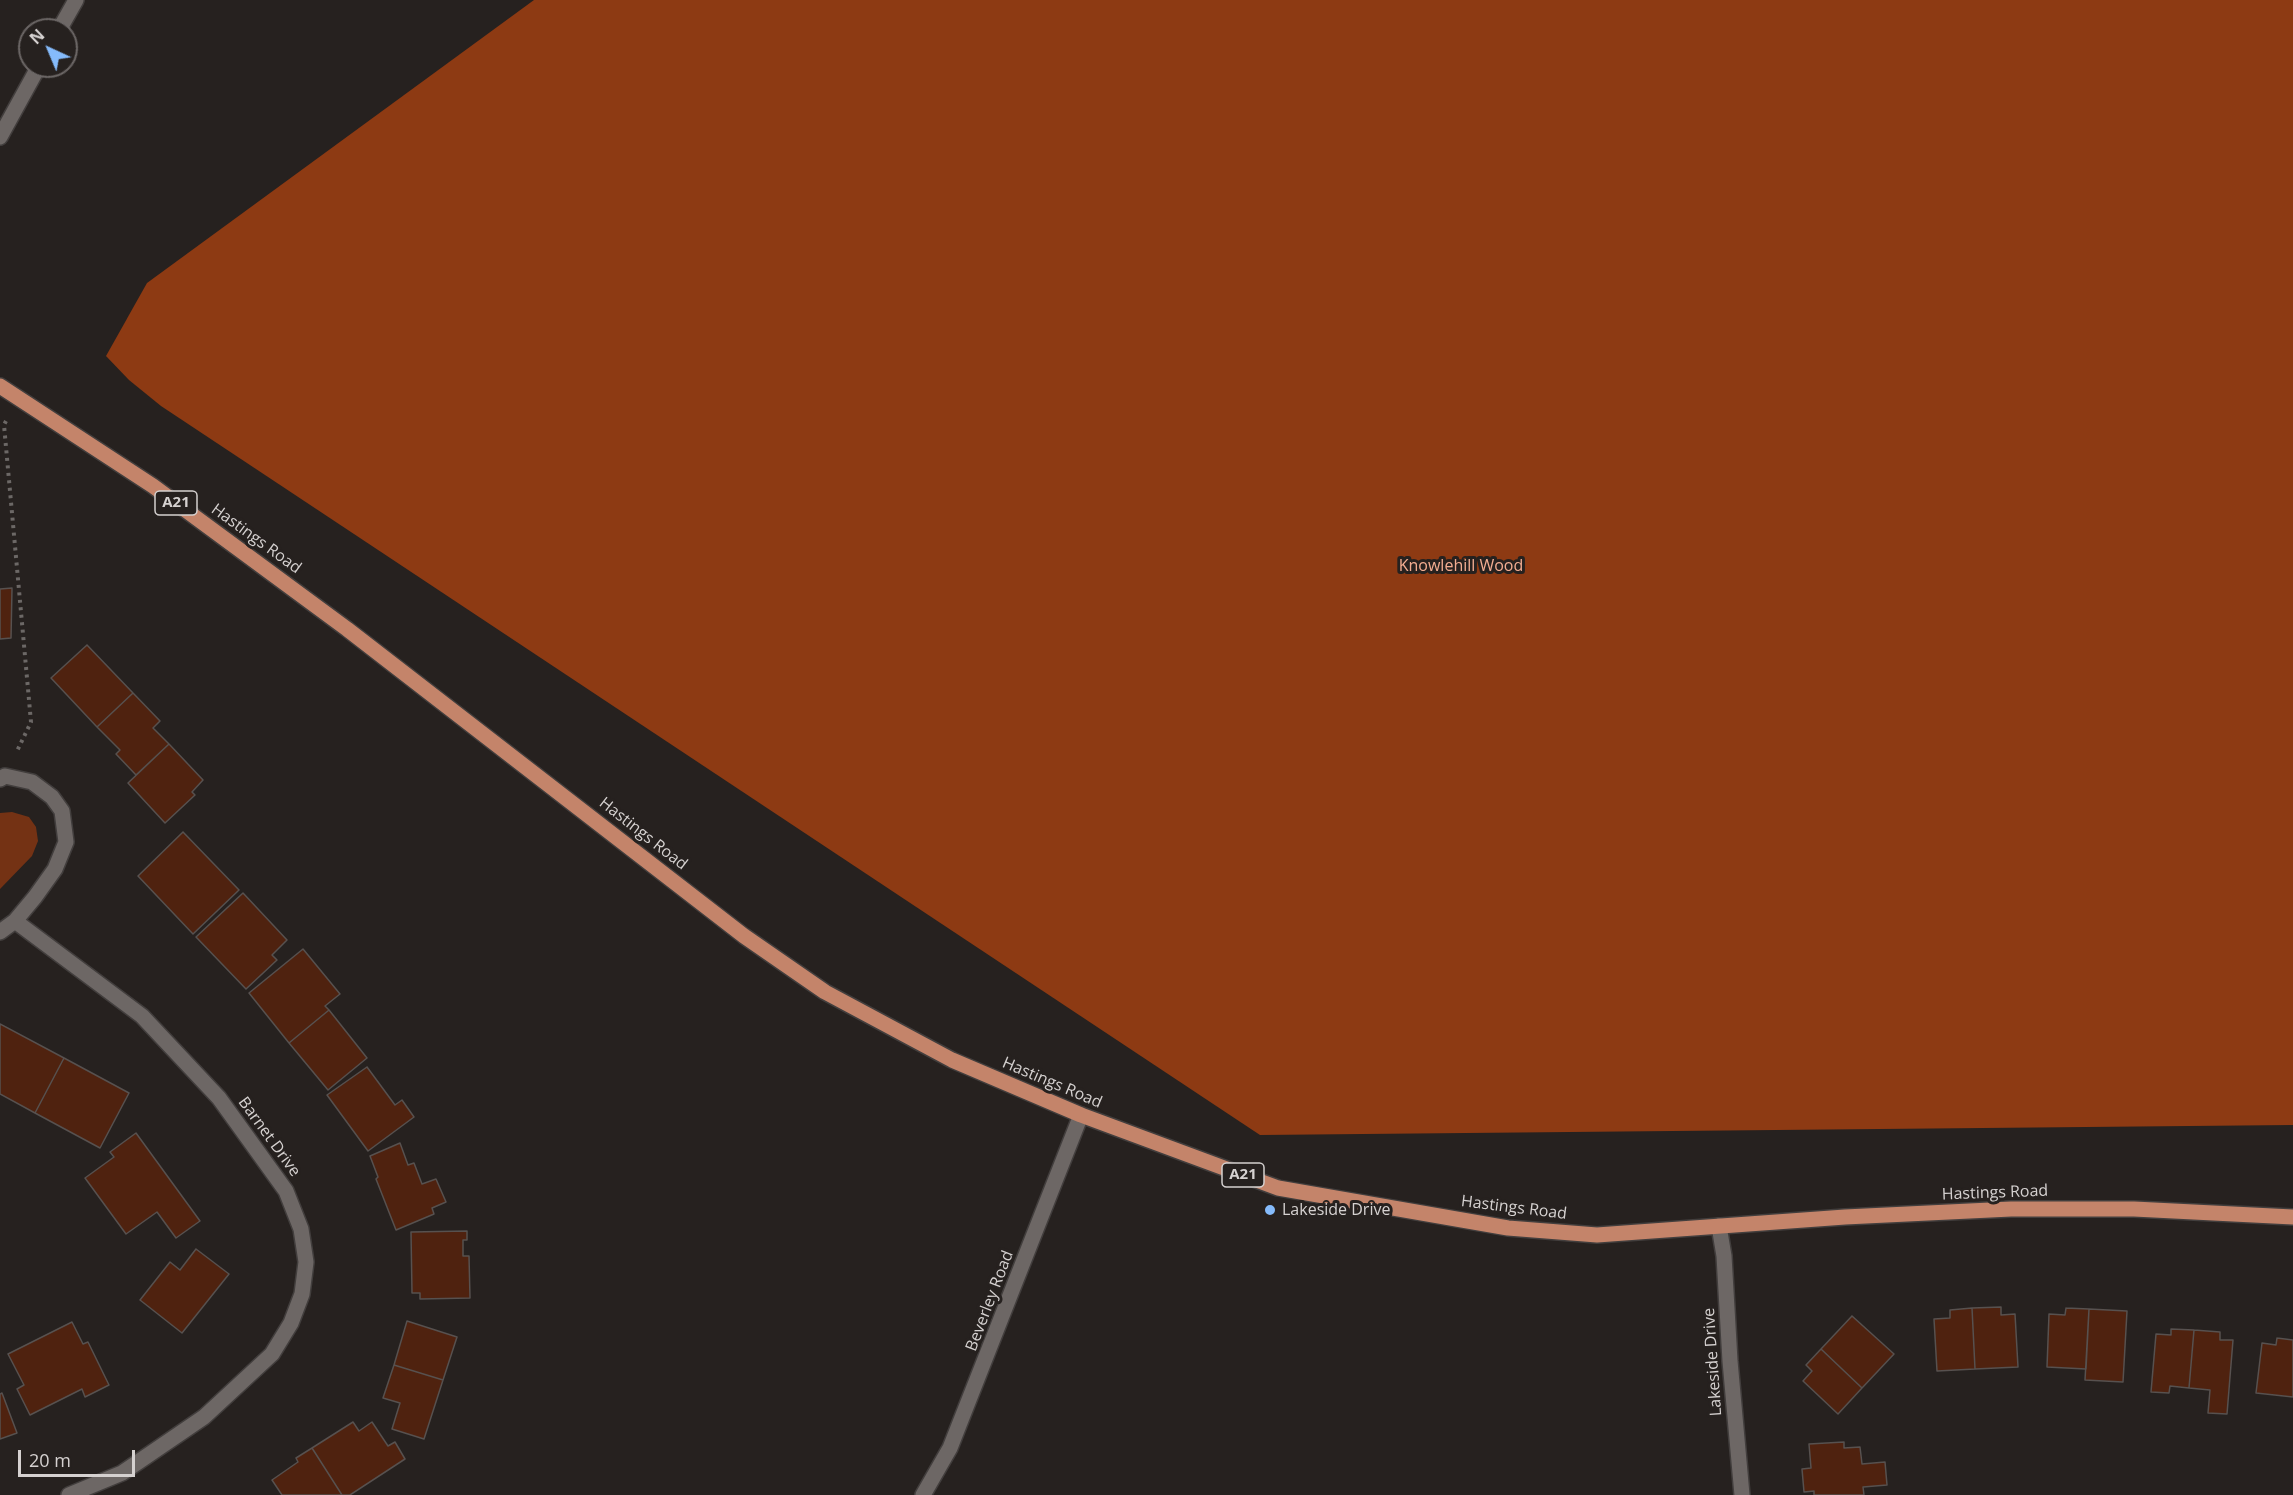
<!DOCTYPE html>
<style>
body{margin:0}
#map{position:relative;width:2293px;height:1495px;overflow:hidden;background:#26211f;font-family:"Open Sans",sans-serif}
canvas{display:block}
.north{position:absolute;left:18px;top:18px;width:60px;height:60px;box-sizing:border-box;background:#26211f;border:2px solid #6c6766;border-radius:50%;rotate:316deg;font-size:16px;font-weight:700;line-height:24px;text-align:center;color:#d5d1d0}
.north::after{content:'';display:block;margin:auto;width:21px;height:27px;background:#85bbfb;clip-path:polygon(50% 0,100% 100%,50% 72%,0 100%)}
.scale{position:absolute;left:18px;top:1450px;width:117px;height:27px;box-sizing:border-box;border:3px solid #d5d1d0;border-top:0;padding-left:8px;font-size:18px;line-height:21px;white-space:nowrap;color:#d5d1d0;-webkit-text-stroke:4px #26211f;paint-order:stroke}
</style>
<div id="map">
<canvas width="2293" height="1495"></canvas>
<div class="north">N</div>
<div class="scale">20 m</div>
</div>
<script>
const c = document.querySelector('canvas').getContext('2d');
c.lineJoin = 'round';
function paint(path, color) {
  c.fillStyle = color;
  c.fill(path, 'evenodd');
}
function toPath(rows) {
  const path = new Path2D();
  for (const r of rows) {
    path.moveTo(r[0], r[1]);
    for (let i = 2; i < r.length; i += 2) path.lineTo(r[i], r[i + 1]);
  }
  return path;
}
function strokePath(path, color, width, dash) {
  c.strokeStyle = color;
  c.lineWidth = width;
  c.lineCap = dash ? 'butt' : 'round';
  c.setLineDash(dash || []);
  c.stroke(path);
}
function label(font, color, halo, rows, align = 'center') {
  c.font = font + ' "Open Sans",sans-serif';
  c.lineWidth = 6;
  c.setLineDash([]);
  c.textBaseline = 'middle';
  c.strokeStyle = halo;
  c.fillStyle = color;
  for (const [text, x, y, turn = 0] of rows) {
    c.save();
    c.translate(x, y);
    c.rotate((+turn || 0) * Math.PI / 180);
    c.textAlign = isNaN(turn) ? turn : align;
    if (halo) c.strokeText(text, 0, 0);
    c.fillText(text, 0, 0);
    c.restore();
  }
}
paint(toPath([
 [12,812,29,817,36,827,38,841,32,856,0,889,0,813]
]), '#743214');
paint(toPath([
 [534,0,2293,0,2293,1125,1260,1135,161,406,129,380,106,356,147,283]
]), '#8d3a13');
const building = toPath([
 [12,588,11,638,0,639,0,589,12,588],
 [87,645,133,693,97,727,51,678,87,645],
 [133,693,160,721,153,728,169,744,136,775,116,754,120,750,97,727,133,693],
 [169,744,203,780,192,792,195,795,165,823,128,783,169,744],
 [183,832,239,890,193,934,138,876,183,832],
 [243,893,287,940,272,955,277,960,246,989,196,937,243,893],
 [303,949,340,994,325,1006,329,1010,289,1043,249,993,303,949],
 [329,1010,367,1058,328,1090,289,1043,329,1010],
 [0,1024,64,1058,35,1113,0,1094,0,1024],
 [64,1058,129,1093,100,1148,35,1113,64,1058],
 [367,1067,395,1105,402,1100,414,1117,368,1151,327,1095,367,1067],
 [136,1133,200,1221,176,1238,157,1212,126,1234,85,1178,114,1157,110,1152,136,1133],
 [400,1143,408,1165,414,1163,422,1184,436,1179,446,1202,432,1208,434,1214,396,1230,376,1179,378,1177,370,1156,400,1143],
 [467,1231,467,1240,463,1240,463,1256,469,1256,470,1298,420,1299,420,1293,412,1293,411,1232,467,1231],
 [196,1249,229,1274,182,1333,140,1300,170,1262,180,1270,196,1249],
 [2001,1307,2001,1315,2015,1314,2018,1367,1975,1369,1972,1308,2001,1307],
 [1972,1308,1975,1369,1937,1371,1934,1319,1950,1318,1950,1310,1972,1308],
 [2066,1308,2089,1309,2086,1369,2047,1367,2049,1314,2065,1315,2066,1308],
 [2089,1309,2127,1311,2123,1382,2085,1380,2089,1309],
 [1852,1316,1894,1354,1862,1388,1821,1349,1852,1316],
 [407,1321,457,1337,443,1380,394,1365,407,1321],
 [72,1322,83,1344,88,1342,109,1385,85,1397,82,1389,30,1415,17,1389,24,1385,8,1354,72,1322],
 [2171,1329,2194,1330,2189,1388,2170,1386,2169,1393,2151,1392,2156,1334,2171,1335,2171,1329],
 [2194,1330,2220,1332,2220,1340,2233,1340,2227,1414,2208,1413,2210,1390,2189,1388,2194,1330],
 [2277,1338,2293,1340,2293,1397,2256,1393,2262,1343,2276,1345,2277,1338],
 [1821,1349,1862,1388,1838,1414,1803,1381,1812,1371,1806,1365,1821,1349],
 [394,1365,443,1380,424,1439,392,1429,400,1403,383,1398,394,1365],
 [2,1393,17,1433,0,1439,0,1394,2,1393],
 [353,1422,359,1431,372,1422,388,1446,395,1442,405,1459,350,1495,342,1495,312,1448,353,1422],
 [1844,1442,1844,1448,1860,1447,1862,1464,1885,1462,1887,1485,1863,1487,1864,1495,1814,1495,1814,1491,1804,1492,1802,1469,1811,1468,1809,1444,1844,1442],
 [312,1448,342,1495,282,1495,272,1480,298,1462,296,1458,312,1448]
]);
paint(building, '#4f220f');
strokePath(building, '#57514f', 1.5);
const minor = toPath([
 [59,30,76,0],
 [0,137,39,66],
 [0,779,5,776,32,782,52,797,62,811,66,842,55,869,35,897,15,921,0,932],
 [15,921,142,1016,219,1098,286,1191,301,1229,306,1262,302,1294,291,1323,272,1354,204,1417,122,1473,69,1495],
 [1719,1226,1724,1256,1730,1361,1742,1495],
 [923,1495,950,1448,1081,1115]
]);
const major = toPath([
 [0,386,153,486,347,629,744,936,825,992,952,1060,1081,1115,1278,1188,1508,1228,1597,1235,1845,1217,2011,1209,2134,1209,2293,1217]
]);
strokePath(minor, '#423e3d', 18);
strokePath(major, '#423e3d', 18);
strokePath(toPath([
 [6,421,4,425,31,722,17,751]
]), '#6c6866', 4, [3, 4.5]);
strokePath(minor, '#6d6765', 15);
strokePath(major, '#c4846a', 15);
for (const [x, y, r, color] of [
 [1270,1210,6,"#85bbfb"]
]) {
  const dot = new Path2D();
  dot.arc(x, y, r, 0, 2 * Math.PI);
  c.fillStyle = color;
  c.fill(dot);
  strokePath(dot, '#26211f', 2);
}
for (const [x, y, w] of [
 [176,503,42],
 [1243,1175,42]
]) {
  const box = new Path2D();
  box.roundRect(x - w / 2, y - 12, w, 24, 4.5);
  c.fillStyle = '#26211f';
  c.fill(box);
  strokePath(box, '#d5d1d0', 1.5);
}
label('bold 15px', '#d5d1d0', null, [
 ["A21",176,503],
 ["A21",1243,1175]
]);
label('16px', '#d5d1d0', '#26211f', [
 ["Hastings Road",256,539,36],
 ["Hastings Road",643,834,38],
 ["Hastings Road",1052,1083,23],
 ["Barnet Drive",269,1137,54],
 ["Hastings Road",1995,1193,-2],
 ["Hastings Road",1514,1208,7],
 ["Beverley Road",990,1301,-69],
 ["Lakeside Drive",1713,1362,-94]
]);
label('16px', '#f3ad91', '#26211f', [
 ["Knowlehill Wood",1461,566]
]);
label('16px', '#d5d1d0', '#26211f', [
 ["Lakeside Drive",1282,1210]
], 'left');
</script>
